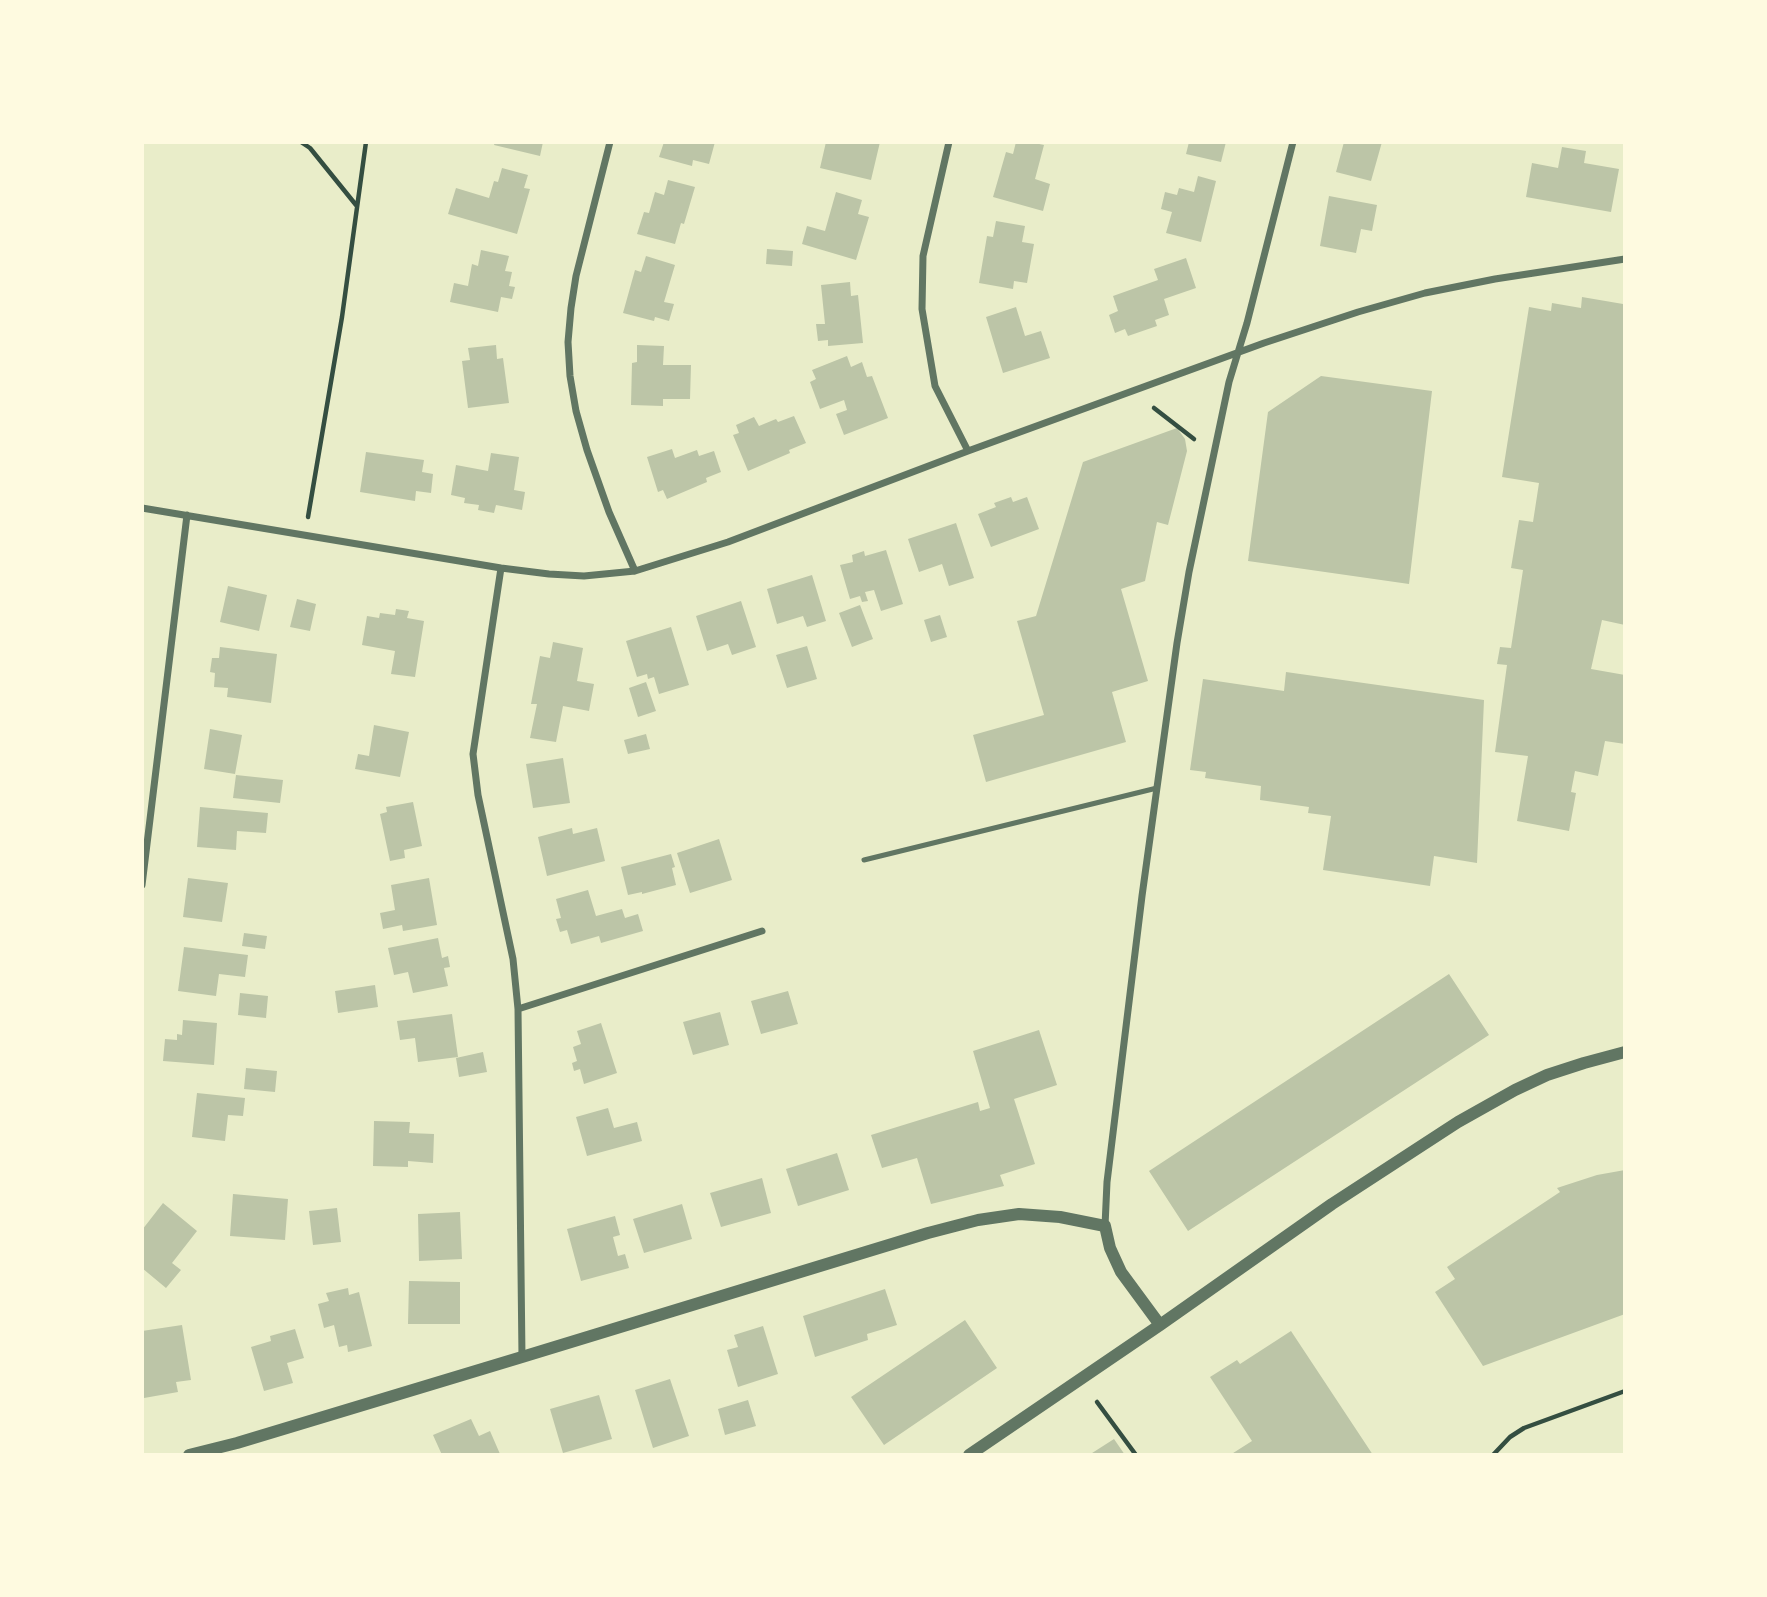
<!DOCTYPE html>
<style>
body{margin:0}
#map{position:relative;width:1767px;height:1597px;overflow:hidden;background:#e9edc9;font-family:"Public Sans",sans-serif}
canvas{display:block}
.frame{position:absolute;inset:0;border:144px solid #fefae0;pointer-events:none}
</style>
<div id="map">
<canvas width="1767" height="1597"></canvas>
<div class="frame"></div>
</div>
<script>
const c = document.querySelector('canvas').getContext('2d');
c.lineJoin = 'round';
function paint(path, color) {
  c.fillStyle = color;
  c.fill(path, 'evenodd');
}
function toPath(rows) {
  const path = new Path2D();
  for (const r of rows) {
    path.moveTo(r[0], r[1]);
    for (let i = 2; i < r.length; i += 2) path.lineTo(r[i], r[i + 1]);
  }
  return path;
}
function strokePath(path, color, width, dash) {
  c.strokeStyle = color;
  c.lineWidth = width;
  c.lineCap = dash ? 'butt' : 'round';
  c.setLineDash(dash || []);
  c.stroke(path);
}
paint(toPath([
 [495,142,543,142,540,156,494,145],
 [664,142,715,142,709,164,693,160,692,166,659,157],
 [826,142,843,144,844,142,880,142,871,180,820,168],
 [1016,142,1030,142,1044,145,1035,179,1050,184,1043,211,993,197,1006,152,1013,154],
 [1189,142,1226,142,1221,162,1186,154],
 [1344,142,1382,142,1371,181,1336,172],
 [1562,147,1586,151,1584,163,1619,169,1611,212,1526,197,1532,163,1558,168],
 [502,168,528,175,524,188,530,189,517,234,448,214,456,188,489,198,494,181,498,182],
 [1198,176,1216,181,1201,242,1166,233,1172,212,1161,209,1165,192,1177,195,1179,188,1194,192],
 [668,180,695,187,684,224,681,223,675,244,637,234,644,212,649,213,655,192,664,195],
 [836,192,862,200,858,214,869,217,856,260,802,244,807,226,825,231],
 [1329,196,1377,205,1372,231,1361,229,1356,253,1320,246],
 [996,221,1025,226,1022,242,1034,244,1027,283,1014,281,1013,289,979,283,987,236,993,237],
 [767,249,793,251,792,266,766,264],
 [481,250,509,256,505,271,512,272,509,286,515,287,512,299,501,297,498,312,450,302,454,283,468,286,472,264,478,266],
 [646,256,675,265,664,302,674,304,669,321,655,317,654,321,623,313,635,270,641,272],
 [1186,258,1196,288,1164,299,1169,315,1155,320,1157,326,1128,336,1125,329,1115,333,1109,315,1118,311,1113,296,1158,280,1154,269],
 [850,282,851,296,858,295,863,343,828,346,828,340,818,341,816,324,825,324,821,285],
 [1624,296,1625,296,1625,625,1602,620,1591,669,1625,675,1625,744,1605,741,1598,776,1575,771,1571,792,1576,793,1569,831,1517,821,1528,756,1495,752,1507,665,1497,664,1500,647,1511,648,1523,570,1511,568,1519,520,1533,522,1539,483,1502,477,1529,307,1551,311,1552,303,1581,308,1582,297,1623,304],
 [1016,307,1025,336,1041,331,1050,358,1003,373,986,317],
 [496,345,497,359,503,358,509,403,468,408,462,361,470,360,468,348],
 [637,345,664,346,663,365,691,365,690,399,663,399,663,406,631,405,632,363,637,362],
 [847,356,851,367,862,362,867,377,872,376,888,418,844,435,836,414,847,410,844,400,820,409,810,382,816,379,812,370],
 [1321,376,1432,391,1409,584,1248,561,1268,412],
 [794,416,806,443,789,450,790,453,748,471,733,435,739,433,736,425,754,417,759,426,776,419,778,422],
 [1177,428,1185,439,1187,451,1168,525,1157,522,1145,581,1121,589,1148,681,1112,692,1126,742,986,782,973,735,1044,715,1017,621,1036,616,1083,462],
 [672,449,675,458,697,450,699,456,714,451,721,472,706,478,707,482,667,499,663,490,658,492,647,457],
 [366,452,424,460,422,472,433,474,431,493,416,491,415,501,360,492],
 [491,453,519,457,514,490,525,492,522,510,496,505,494,513,478,510,479,505,464,503,465,498,451,495,456,465,488,471],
 [1011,497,1013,502,1027,497,1039,529,991,547,978,514,996,507,994,503],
 [956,523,974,578,949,586,942,564,919,572,908,539],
 [886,550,903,604,881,611,874,590,865,592,868,601,862,602,860,596,850,599,840,565,853,562,852,555,864,551,865,556],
 [812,575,826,621,807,627,803,616,777,624,767,589],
 [228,586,267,595,259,631,220,622],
 [297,599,316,604,310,631,290,627],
 [741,601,756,647,732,655,728,644,707,651,696,616],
 [860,605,873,639,852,647,839,613],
 [396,609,409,611,407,618,424,621,415,677,391,674,395,651,362,645,367,616,379,618,380,613,395,615],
 [940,615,947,637,931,642,924,620],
 [671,627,689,685,659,694,654,677,648,679,647,674,637,677,626,641],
 [553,642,583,648,577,681,594,684,589,711,563,706,556,742,530,738,537,704,531,704,540,656,550,658],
 [807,646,817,679,787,688,776,655],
 [220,647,277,654,271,703,227,697,228,688,214,687,215,673,210,672,212,658,219,658],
 [1286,672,1484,700,1477,863,1434,856,1430,886,1323,870,1331,816,1308,813,1309,807,1260,800,1261,786,1205,778,1206,772,1190,770,1203,679,1284,691],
 [646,682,656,711,638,717,629,688],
 [374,725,409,732,400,777,355,769,358,754,369,756],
 [210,729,242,735,235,774,204,769],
 [646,734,650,749,628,754,624,740],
 [563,758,570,803,533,808,526,764],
 [236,775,283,780,280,803,233,798],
 [413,802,422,846,404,850,405,858,390,861,380,814,387,812,386,807],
 [200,807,268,813,266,833,237,831,236,850,197,847],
 [572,828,573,834,597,828,605,861,547,876,538,837],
 [719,839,732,880,690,893,677,853],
 [671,854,675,867,672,868,676,885,642,894,642,892,628,895,621,867],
 [188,878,228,883,222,922,183,917],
 [429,878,437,925,403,931,402,925,383,929,380,913,395,910,391,885],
 [588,890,596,916,622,909,625,918,638,914,643,931,601,943,599,936,571,944,567,930,560,932,556,919,561,918,556,899],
 [244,933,267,936,265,949,242,946],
 [438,938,442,958,448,956,450,967,444,968,448,986,413,993,408,972,394,975,388,948],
 [184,947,248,955,245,977,219,974,216,996,178,991],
 [1449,974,1489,1035,1188,1231,1149,1171],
 [375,985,378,1007,338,1013,335,991],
 [788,991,798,1024,761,1034,751,1001],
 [240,993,268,996,266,1018,238,1015],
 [720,1012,729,1045,693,1055,683,1022],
 [452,1014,458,1057,418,1062,415,1038,400,1040,397,1021],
 [183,1020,217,1023,214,1065,163,1061,165,1039,177,1040,177,1034,182,1035],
 [601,1023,617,1073,584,1084,580,1069,574,1071,572,1063,577,1061,573,1047,581,1044,577,1031],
 [1039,1030,1057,1085,1014,1099,1035,1164,1000,1175,1004,1186,931,1204,917,1158,882,1168,871,1135,978,1102,980,1111,990,1108,973,1051],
 [483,1052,487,1072,459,1077,456,1058],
 [246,1068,277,1071,275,1092,244,1089],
 [197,1093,245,1098,243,1116,228,1115,225,1141,192,1137],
 [608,1108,614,1128,637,1122,642,1141,587,1156,576,1117],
 [374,1121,410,1122,409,1133,434,1134,433,1163,408,1161,408,1167,373,1166],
 [837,1153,849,1190,798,1206,786,1169],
 [1625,1170,1625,1314,1483,1366,1435,1292,1455,1279,1447,1267,1560,1192,1557,1188,1597,1175],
 [762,1178,771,1213,721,1227,710,1193],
 [233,1194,288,1199,285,1240,230,1236],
 [163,1203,197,1231,172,1263,181,1270,166,1288,142,1268,142,1230],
 [682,1204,692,1239,644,1253,633,1219],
 [337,1208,341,1242,313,1245,309,1211],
 [460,1212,462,1259,419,1261,418,1214],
 [615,1216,620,1235,613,1237,618,1256,625,1254,629,1268,581,1281,567,1229],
 [409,1281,460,1282,460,1324,408,1324],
 [348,1288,349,1295,359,1292,372,1346,348,1352,347,1345,339,1347,334,1325,324,1328,318,1304,329,1301,326,1293],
 [885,1289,897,1325,867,1334,868,1340,815,1357,803,1316],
 [965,1320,997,1368,884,1445,851,1397],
 [182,1325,191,1380,176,1382,178,1392,144,1398,142,1385,142,1331],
 [763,1326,778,1374,738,1387,727,1350,738,1347,734,1335],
 [295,1329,304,1358,287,1363,293,1383,264,1391,251,1347,271,1341,270,1336],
 [1291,1331,1373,1455,1230,1455,1252,1441,1210,1377,1237,1360,1240,1364],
 [670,1379,689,1436,653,1448,635,1390],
 [599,1395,612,1439,563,1453,550,1409],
 [748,1400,756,1426,725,1435,718,1409],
 [471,1419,479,1436,490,1431,500,1454,496,1455,442,1455,433,1435],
 [1114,1439,1125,1455,1089,1455]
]), '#bcc5a7');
strokePath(toPath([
 [301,142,310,148,356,205],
 [1154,408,1194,439],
 [308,517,342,317,366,142],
 [1097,1402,1136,1455],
 [1493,1455,1510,1437,1524,1428,1625,1391]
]), '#344e41', 4.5);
strokePath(toPath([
 [864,860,1157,788]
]), '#617663', 5);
strokePath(toPath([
 [610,142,576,276,571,308,568,342,570,376,576,411,587,450,609,512,635,571],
 [949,142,923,256,922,309,935,386,968,451],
 [142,508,501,568,549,574,584,576,635,571,728,542,968,451,1264,343,1358,312,1425,293,1495,279,1625,259],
 [501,568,473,754,478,795,513,959,518,1009,522,1357],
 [142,885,187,515],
 [518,1009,762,931],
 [1105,1226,1107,1182,1142,896,1177,643,1189,572,1229,382,1247,323,1293,142]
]), '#617663', 7);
strokePath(toPath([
 [189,1455,237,1443,522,1357,928,1233,978,1220,1019,1214,1060,1217,1105,1226,1110,1248,1121,1272,1160,1325],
 [969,1455,1160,1325,1332,1204,1458,1122,1515,1090,1547,1075,1584,1063,1625,1052]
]), '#617663', 12);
</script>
